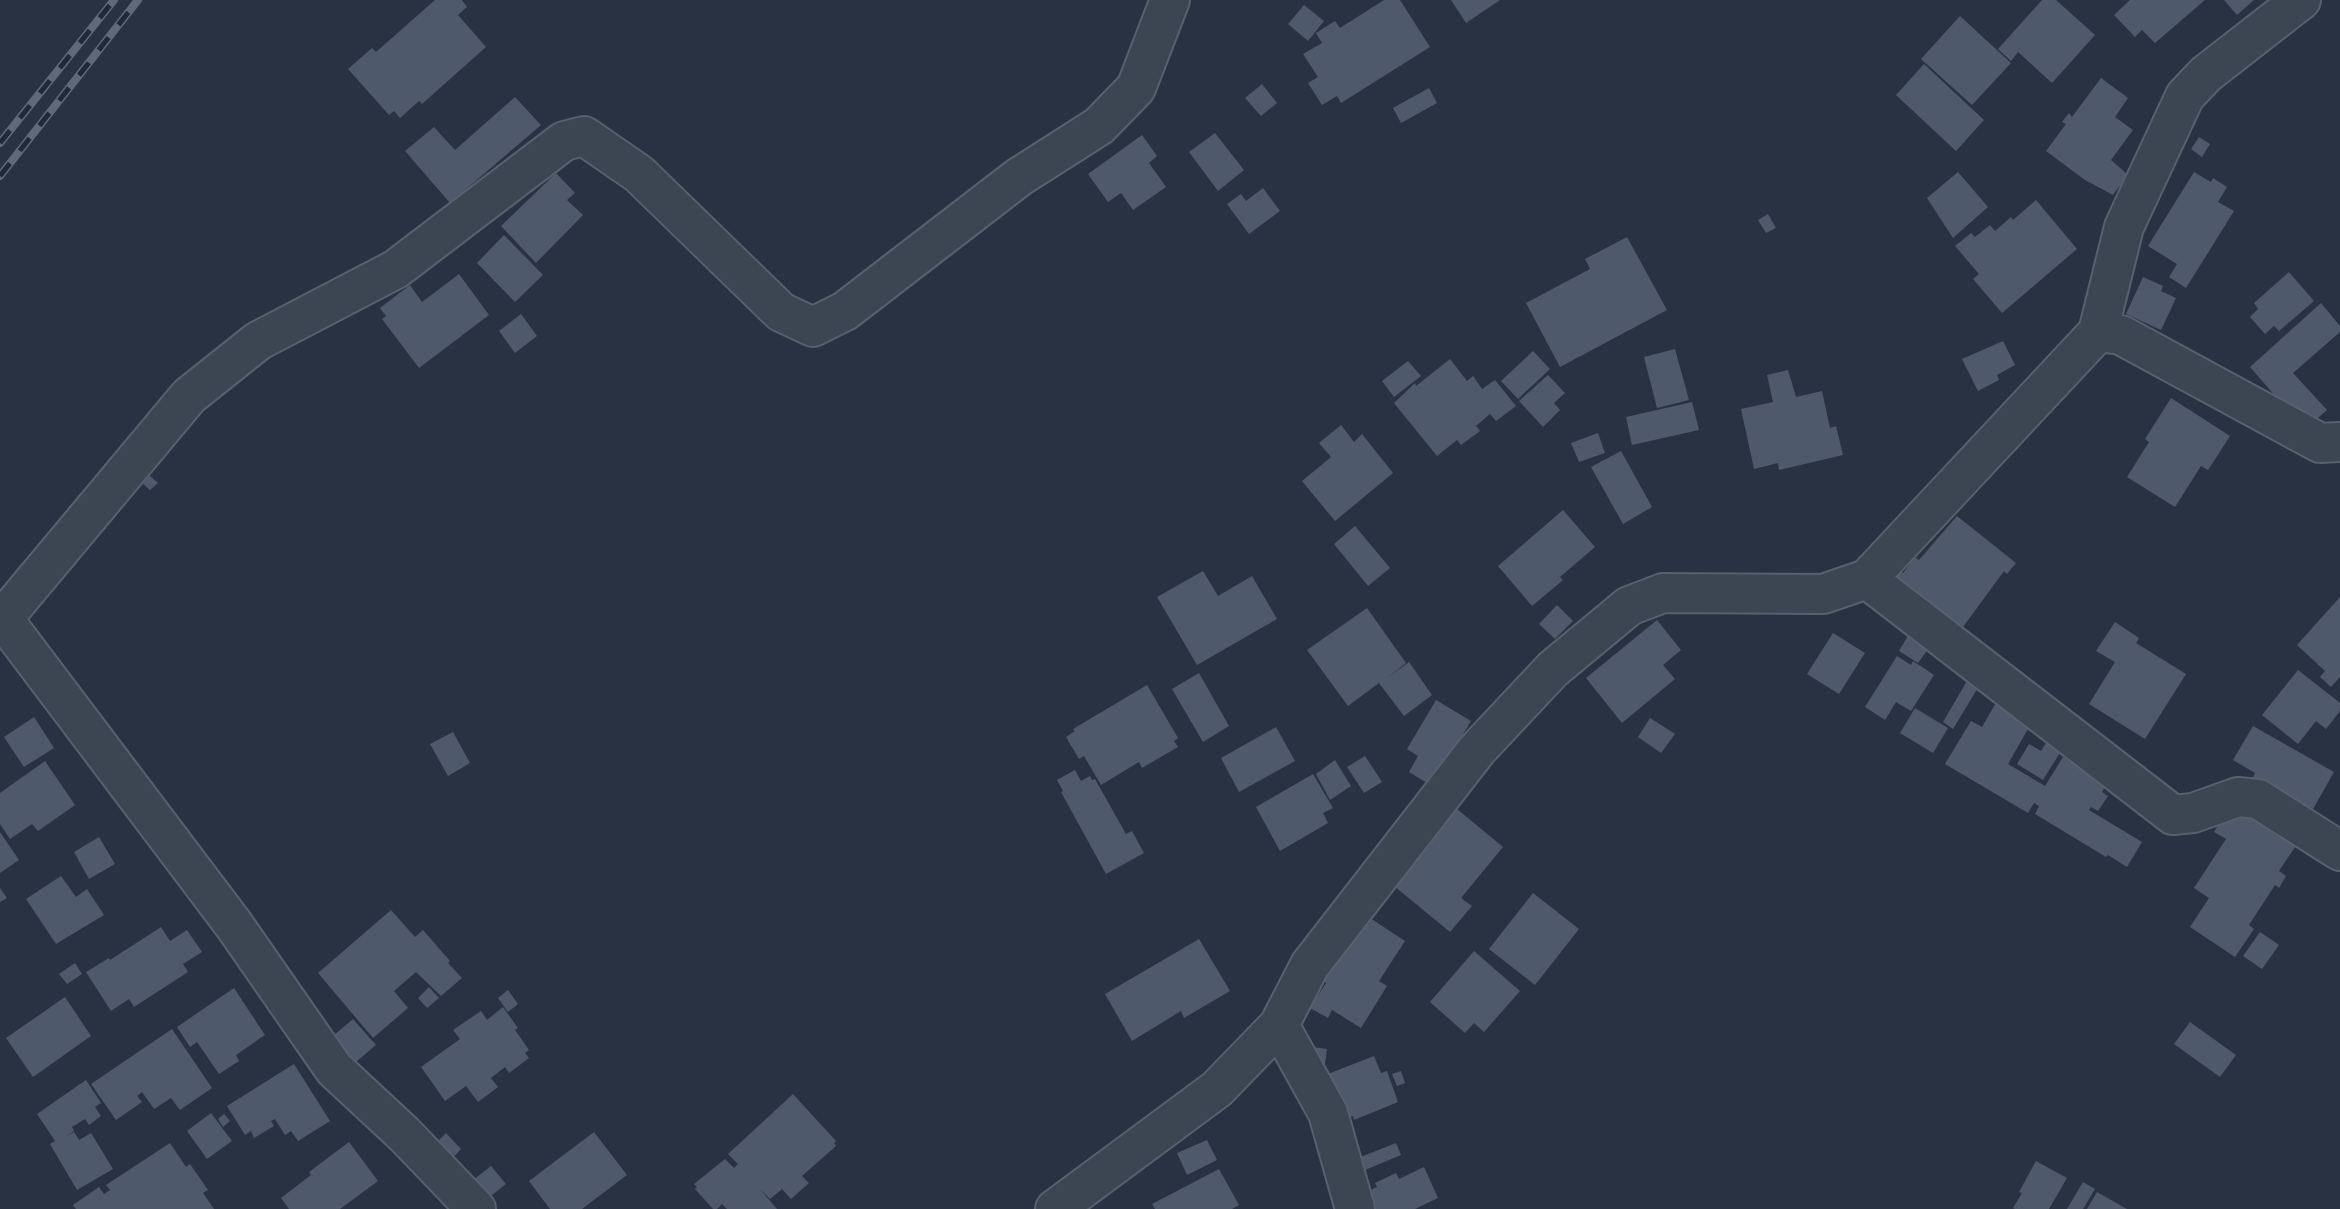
<!DOCTYPE html>
<style>
body{margin:0}
canvas{display:block;background:#283243}
</style>
<canvas width="2340" height="1209"></canvas>
<script>
const c = document.querySelector('canvas').getContext('2d');
c.lineJoin = 'round';
function paint(path, color) {
  c.fillStyle = color;
  c.fill(path, 'evenodd');
}
function toPath(rows) {
  const path = new Path2D();
  for (const r of rows) {
    path.moveTo(r[0], r[1]);
    for (let i = 2; i < r.length; i += 2) path.lineTo(r[i], r[i + 1]);
  }
  return path;
}
function strokePath(path, color, width, dash) {
  c.strokeStyle = color;
  c.lineWidth = width;
  c.lineCap = dash ? 'butt' : 'round';
  c.setLineDash(dash || []);
  c.stroke(path);
}
paint(toPath([
 [435,0,462,0,467,7,458,15,486,47,422,104,419,101,400,118,394,111,389,115,348,69,372,48,376,52],
 [1384,0,1400,0,1430,47,1341,103,1337,96,1322,105,1308,83,1318,77,1303,54,1322,43,1316,33,1335,21,1340,28],
 [1451,0,1500,0,1466,23],
 [2042,0,2056,0,2095,35,2052,83,2018,52,2011,61,1998,49],
 [2130,0,2205,0,2155,43,2142,30,2135,37,2114,15],
 [2224,0,2254,0,2237,15],
 [1304,5,1324,21,1308,41,1288,24],
 [1960,16,2011,63,1972,105,1921,59],
 [1924,64,1984,120,1956,151,1896,95],
 [2101,78,2128,98,2115,117,2133,130,2111,160,2128,175,2113,195,2085,180,2046,151,2066,124,2062,122,2069,113,2072,117],
 [1262,84,1277,103,1261,116,1245,98],
 [1429,88,1437,103,1401,123,1393,108],
 [515,97,541,125,450,203,405,151,434,127,455,150],
 [1215,133,1244,170,1218,191,1189,152],
 [1142,135,1157,156,1149,163,1166,187,1133,210,1121,193,1108,202,1088,174],
 [2199,137,2210,144,2202,157,2191,149],
 [1958,172,1988,207,1953,238,1927,198],
 [2194,172,2211,182,2213,178,2227,187,2218,202,2234,211,2186,288,2169,277,2177,264,2148,246],
 [556,173,575,193,567,200,583,215,536,263,501,226],
 [1263,188,1280,211,1249,234,1227,204,1241,194,1246,201],
 [2036,200,2077,249,2002,313,1973,279,1979,274,1955,246,1971,233,1975,237,1990,225,1995,231,2011,217,2013,220],
 [1768,214,1776,228,1766,233,1758,220],
 [504,235,543,275,515,302,477,263],
 [1627,237,1667,310,1560,367,1526,303,1590,269,1585,259],
 [2289,272,2314,301,2279,331,2274,326,2265,334,2250,317,2258,309,2254,303],
 [459,274,489,315,419,368,382,319,386,316,380,308,410,285,422,302],
 [2143,277,2163,286,2161,291,2176,298,2161,330,2126,314],
 [2321,303,2340,326,2340,332,2293,373,2327,410,2312,423,2284,406,2250,367],
 [521,314,537,336,515,353,499,331],
 [2003,341,2015,365,1997,375,1999,380,1978,391,1962,359],
 [1675,349,1689,400,1657,408,1644,357],
 [1533,351,1550,369,1518,399,1501,381],
 [1450,359,1467,381,1473,376,1482,389,1495,380,1516,406,1496,421,1490,414,1476,426,1480,431,1461,445,1457,440,1437,456,1394,403,1415,383,1416,386],
 [1408,361,1421,376,1394,397,1382,381],
 [1788,370,1796,397,1822,391,1830,428,1836,426,1843,455,1779,470,1778,463,1754,469,1741,409,1773,402,1767,375],
 [1548,375,1565,393,1554,403,1560,410,1543,427,1519,401],
 [2171,398,2230,436,2208,470,2201,466,2175,507,2127,477,2149,442,2145,439],
 [1692,402,1699,430,1632,445,1626,417],
 [1341,425,1354,442,1362,434,1393,473,1335,521,1302,481,1331,457,1319,443],
 [1598,433,1605,453,1579,462,1571,443],
 [1621,451,1652,507,1623,524,1591,467],
 [148,474,158,483,150,490,141,482],
 [1563,510,1595,547,1560,577,1563,580,1532,606,1498,566],
 [1957,516,2016,563,2007,574,2004,571,1963,627,1956,621,1948,631,1887,585,1900,570,1903,573,1915,557,1919,560],
 [1355,526,1390,568,1368,586,1334,544],
 [1203,571,1218,596,1252,576,1277,619,1197,665,1157,597],
 [2340,597,2340,677,2331,687,2320,677,2325,671,2297,645],
 [1557,605,1573,621,1555,639,1539,624],
 [1367,608,1406,663,1387,678,1409,662,1432,695,1404,716,1379,683,1348,706,1307,650],
 [1657,620,1681,650,1663,665,1675,679,1622,723,1586,678],
 [2115,622,2139,638,2136,643,2186,674,2145,739,2089,704,2115,662,2096,651],
 [1912,629,1933,642,1918,663,1899,651],
 [1833,633,1865,653,1839,694,1807,674],
 [1897,656,1911,665,1913,661,1934,675,1911,711,1896,702,1885,720,1865,707],
 [2298,670,2340,703,2340,711,2326,729,2316,721,2298,744,2262,715],
 [1199,673,1229,726,1203,742,1172,689],
 [1971,674,1982,681,1953,729,1943,722],
 [1147,685,1178,738,1174,741,1178,747,1142,768,1139,762,1101,785,1084,756,1079,759,1066,737,1075,731,1073,729],
 [1436,700,1471,721,1432,786,1409,772,1418,756,1407,749],
 [1997,701,2032,722,2008,764,2045,786,2063,757,2070,762,2074,756,2110,779,2102,792,2108,796,2098,811,2091,807,2089,810,2142,842,2127,867,2108,855,2106,857,2035,814,2039,806,2034,803,2028,813,1945,764,1971,721,1982,727],
 [1915,708,1948,728,1933,753,1900,733],
 [34,717,54,748,24,767,4,737],
 [1650,718,1675,734,1661,753,1638,737],
 [2253,726,2334,772,2308,818,2250,784,2255,773,2233,760],
 [1276,727,1295,761,1239,792,1221,758],
 [453,732,470,763,448,776,430,744],
 [2052,734,2066,743,2043,780,2017,764,2029,744,2041,751],
 [1365,756,1382,782,1364,793,1347,767],
 [1335,760,1351,786,1330,800,1316,774],
 [45,761,75,805,38,831,32,824,10,839,0,824,0,793],
 [1075,770,1081,781,1090,776,1092,780,1095,779,1126,834,1132,831,1144,853,1106,874,1061,792,1063,791,1057,780],
 [1313,774,1333,808,1323,813,1328,823,1280,851,1256,807],
 [1457,809,1503,847,1461,898,1472,906,1450,932,1394,886],
 [2239,810,2295,847,2279,871,2286,876,2279,888,2275,885,2249,925,2254,929,2235,957,2190,927,2209,898,2194,888,2226,839,2214,832,2226,812],
 [0,832,19,860,0,873],
 [99,837,115,864,89,879,74,852],
 [61,876,76,897,87,889,104,915,56,944,26,899],
 [0,888,7,898,0,902],
 [1533,893,1579,929,1535,985,1489,949],
 [391,910,415,937,423,930,450,961,448,963,462,978,441,996,416,972,394,991,408,1008,373,1038,318,973],
 [1364,914,1405,941,1379,981,1387,986,1361,1028,1332,1010,1328,1018,1310,1008,1326,983,1318,978],
 [161,927,170,941,187,930,202,952,183,964,188,972,134,1007,129,999,111,1011,86,972,109,958,110,960],
 [2260,932,2279,945,2262,969,2243,956],
 [1199,939,1230,991,1184,1018,1181,1011,1132,1041,1105,994],
 [1474,951,1520,991,1484,1032,1474,1023,1465,1033,1430,1002],
 [75,963,82,974,67,984,59,974],
 [429,987,439,998,427,1008,418,998],
 [234,988,265,1035,236,1055,239,1061,219,1074,197,1042,190,1047,177,1027],
 [508,990,518,1004,508,1012,498,998],
 [65,997,91,1036,33,1077,6,1038],
 [503,1007,518,1028,515,1030,529,1050,525,1053,529,1058,509,1073,505,1067,491,1078,498,1087,478,1102,466,1086,445,1101,421,1067,460,1039,453,1030,481,1011,487,1020],
 [353,1019,376,1045,350,1067,327,1041],
 [2190,1022,2236,1055,2220,1077,2174,1044],
 [172,1029,212,1088,180,1110,171,1098,154,1109,142,1092,137,1096,142,1102,116,1120,91,1084],
 [1305,1046,1327,1049,1325,1064,1302,1059],
 [1374,1056,1381,1073,1387,1071,1398,1102,1354,1120,1353,1116,1339,1121,1315,1079],
 [294,1064,330,1121,298,1141,291,1131,285,1135,275,1119,271,1121,274,1126,254,1138,251,1131,245,1135,227,1106],
 [1401,1071,1405,1083,1397,1086,1392,1074],
 [86,1080,101,1103,95,1107,101,1116,89,1125,85,1119,72,1127,74,1131,65,1137,74,1132,79,1140,91,1133,113,1169,77,1190,50,1144,55,1141,37,1114],
 [793,1094,836,1141,834,1143,836,1146,802,1176,809,1183,791,1199,782,1189,770,1199,759,1188,777,1209,727,1209,722,1204,717,1209,713,1209,695,1189,697,1187,694,1184,725,1159,734,1168,738,1164,728,1154],
 [211,1113,232,1141,207,1159,187,1131],
 [224,1114,230,1121,223,1127,218,1119],
 [594,1132,627,1175,582,1209,550,1209,529,1181],
 [446,1133,461,1149,452,1159,436,1143],
 [1207,1140,1217,1160,1187,1175,1177,1153],
 [349,1142,378,1181,340,1209,289,1209,281,1198,311,1175,309,1172],
 [170,1143,186,1167,190,1164,208,1190,203,1193,214,1209,76,1209,73,1205,99,1187,104,1194,110,1190,106,1185],
 [1396,1143,1401,1155,1353,1175,1348,1162],
 [2036,1161,2067,1178,2049,1209,2015,1209,2013,1208,2022,1193,2019,1192],
 [491,1166,506,1184,482,1203,468,1184],
 [1424,1167,1438,1198,1415,1209,1372,1209,1365,1193,1377,1187,1375,1183,1396,1173,1399,1179],
 [1219,1169,1239,1205,1232,1209,1155,1209,1152,1204],
 [2083,1182,2095,1189,2083,1209,2067,1209],
 [2097,1192,2127,1209,2087,1209]
]), '#4e596c');
const minor = toPath([
 [2098,332,2121,335,2320,443,2340,442],
 [1867,579,2173,815,2193,813,2238,797,2258,799,2340,851],
 [0,615,234,925,334,1069,404,1134,476,1209],
 [0,622,189,396,258,341,396,269,564,141,584,136,639,174,781,312,813,327,845,311,1019,177,1099,126,1136,88,1170,0],
 [1279,1025,1328,1113,1355,1209],
 [1055,1209,1217,1089,1279,1025,1310,965,1477,750,1553,669,1629,606,1663,593,1823,594,1867,579,2098,332,2124,227,2185,96,2206,74,2301,0]
]);
strokePath(minor, '#57606d', 42);
strokePath(minor, '#3c4552', 38);
const rail = toPath([
 [0,143,114,0],
 [0,176,138,0]
]);
strokePath(rail, '#5e6979', 8);
strokePath(rail, '#212938', 5, [16]);
</script>
